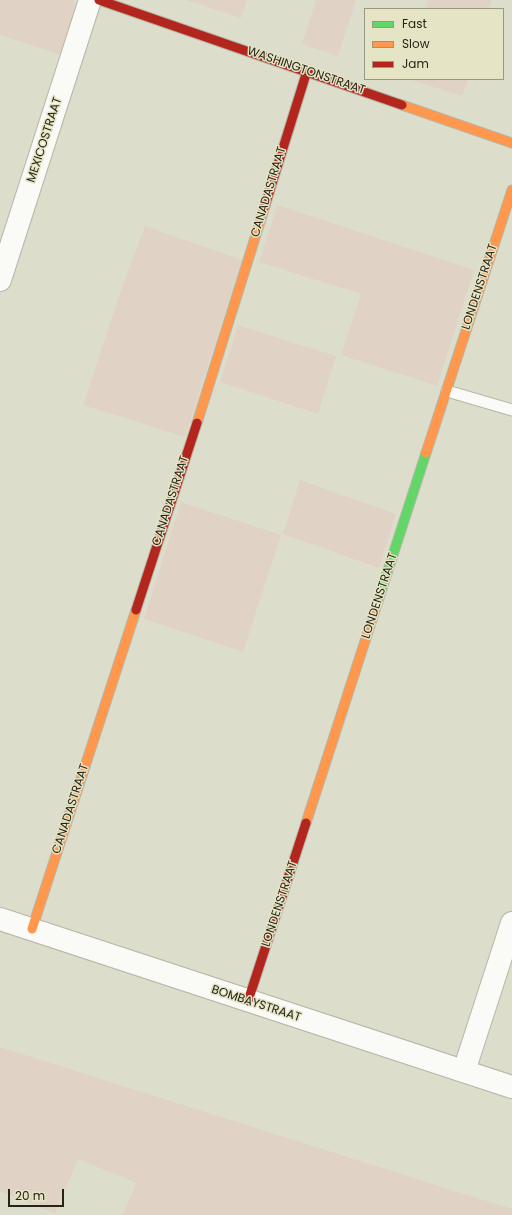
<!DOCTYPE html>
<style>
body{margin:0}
#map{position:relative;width:512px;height:1215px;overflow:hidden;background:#ddc;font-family:Poppins,sans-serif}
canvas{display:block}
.legend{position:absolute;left:364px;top:8px;width:140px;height:72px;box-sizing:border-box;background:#e5e4c4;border:1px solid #98977f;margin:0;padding:5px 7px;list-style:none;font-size:12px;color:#252418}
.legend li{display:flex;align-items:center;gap:8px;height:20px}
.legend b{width:20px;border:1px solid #98977f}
.scale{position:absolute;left:8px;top:1189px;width:56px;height:18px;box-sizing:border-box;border:2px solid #252418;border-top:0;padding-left:5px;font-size:12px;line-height:14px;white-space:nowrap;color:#252418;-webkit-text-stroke:3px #e5e4c4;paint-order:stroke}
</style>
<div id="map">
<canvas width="512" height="1215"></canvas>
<ul class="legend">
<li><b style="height:5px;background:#63d668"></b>Fast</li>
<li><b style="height:5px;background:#ff974d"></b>Slow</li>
<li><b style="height:5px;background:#b3261e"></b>Jam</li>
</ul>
<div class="scale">20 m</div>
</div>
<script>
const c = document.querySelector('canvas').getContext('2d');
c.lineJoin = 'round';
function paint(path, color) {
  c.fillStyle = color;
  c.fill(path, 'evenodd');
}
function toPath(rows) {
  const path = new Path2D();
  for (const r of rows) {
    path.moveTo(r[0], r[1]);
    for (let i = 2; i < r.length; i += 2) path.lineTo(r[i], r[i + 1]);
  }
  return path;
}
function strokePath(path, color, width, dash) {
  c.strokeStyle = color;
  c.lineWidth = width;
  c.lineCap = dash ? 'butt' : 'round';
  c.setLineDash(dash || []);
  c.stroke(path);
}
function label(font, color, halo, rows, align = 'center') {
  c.font = font + ' Poppins,sans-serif';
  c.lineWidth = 3;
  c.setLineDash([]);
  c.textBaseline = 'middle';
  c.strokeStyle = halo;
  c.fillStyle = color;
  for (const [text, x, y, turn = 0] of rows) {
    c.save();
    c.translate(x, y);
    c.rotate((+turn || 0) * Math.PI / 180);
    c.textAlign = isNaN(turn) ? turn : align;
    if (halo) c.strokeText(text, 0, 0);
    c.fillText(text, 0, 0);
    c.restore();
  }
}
paint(toPath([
 [0,0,73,0,77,8,64,56,0,35],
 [186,0,247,0,241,18],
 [316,0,356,0,338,56,302,44],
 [428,0,492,0,489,9,426,9],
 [408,79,468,79,462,96],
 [277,205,474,270,437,386,341,355,361,294,259,262],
 [145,226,242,260,185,437,83,405,122,287],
 [238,325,336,356,318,414,220,382],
 [300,480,396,514,379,568,283,534],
 [181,502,281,535,243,652,144,619],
 [0,1047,512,1209,512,1215,123,1215,136,1183,78,1159,55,1213,0,1191]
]), '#e0d3c6');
const lane = toPath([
 [447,391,512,410]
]);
const street = toPath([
 [0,280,90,0],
 [0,919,512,1087],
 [464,1071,512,923]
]);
const fast = toPath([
 [378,601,426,453]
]);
const slow = toPath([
 [402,105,512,143],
 [197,423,265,206],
 [426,453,512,190],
 [306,823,378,601],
 [32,929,136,610]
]);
const jam = toPath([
 [99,0,402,105],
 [265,206,307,71],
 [136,610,197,423],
 [248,1001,306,823]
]);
strokePath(lane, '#b6b6a8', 13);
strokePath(street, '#b6b6a8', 24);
strokePath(fast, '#b6b6a8', 11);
strokePath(slow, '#b6b6a8', 11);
strokePath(jam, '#b6b6a8', 11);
strokePath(lane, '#fafaf7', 11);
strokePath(street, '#fafaf7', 22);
strokePath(fast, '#63d668', 9);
strokePath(slow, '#ff974d', 9);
strokePath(jam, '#b3261e', 9);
label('12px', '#252418', '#e5e4c4', [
 ["WASHINGTONSTRAAT",306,71,19],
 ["MEXICOSTRAAT",45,140,-72],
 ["CANADASTRAAT",269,192,-73],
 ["LONDENSTRAAT",480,287,-72],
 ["CANADASTRAAT",171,501,-72],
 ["LONDENSTRAAT",380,596,-72],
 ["CANADASTRAAT",71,809,-72],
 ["LONDENSTRAAT",280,904,-72],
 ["BOMBAYSTRAAT",256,1004,18]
]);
</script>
